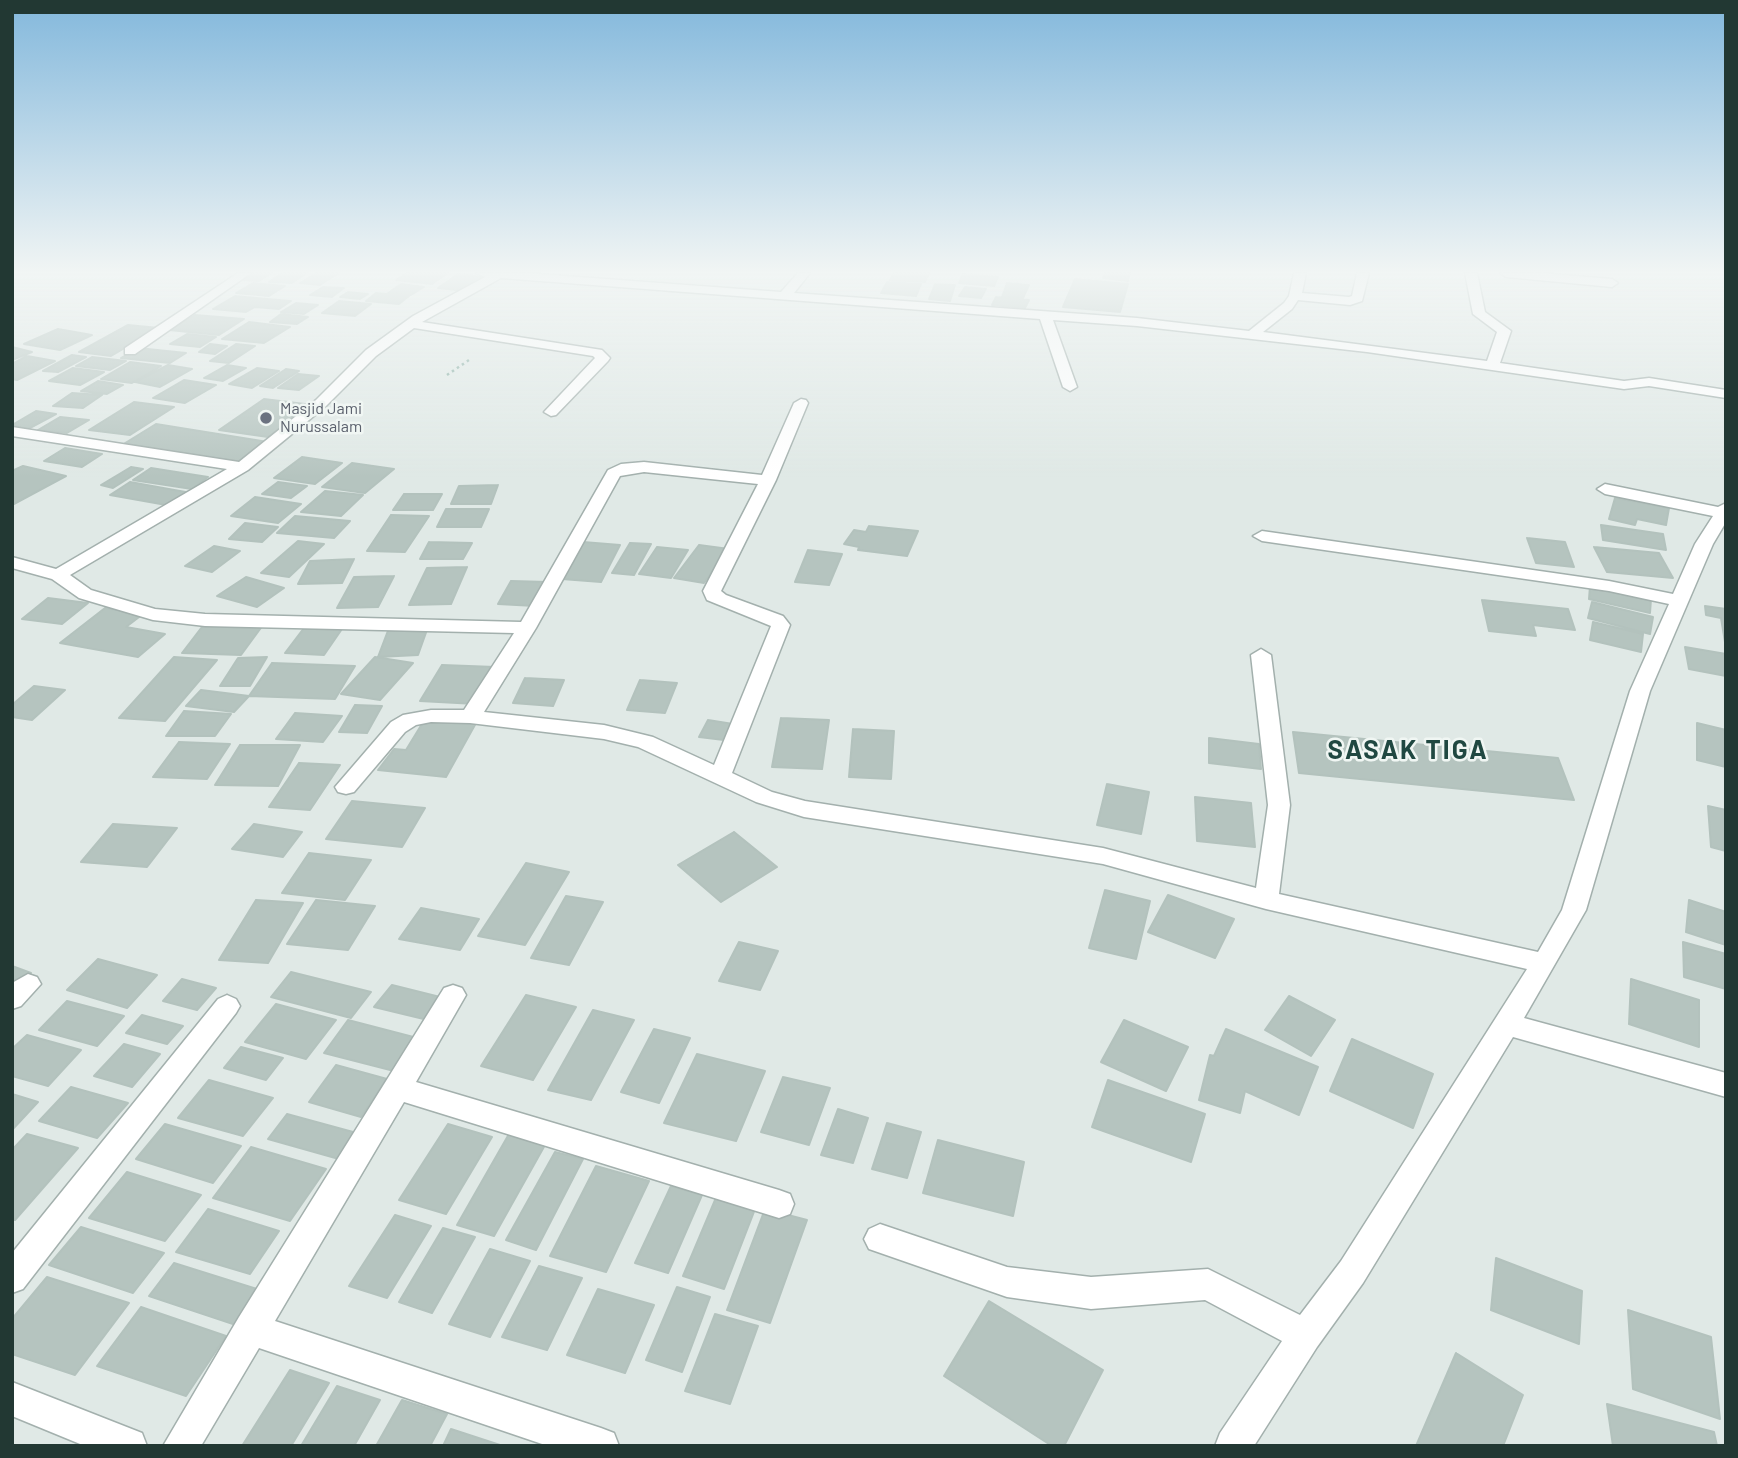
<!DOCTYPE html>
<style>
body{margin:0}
#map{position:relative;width:1738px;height:1458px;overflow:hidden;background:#e0e9e6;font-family:Barlow,sans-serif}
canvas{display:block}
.frame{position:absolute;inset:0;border:14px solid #223833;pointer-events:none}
</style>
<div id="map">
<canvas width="1738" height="1458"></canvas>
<div class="frame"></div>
</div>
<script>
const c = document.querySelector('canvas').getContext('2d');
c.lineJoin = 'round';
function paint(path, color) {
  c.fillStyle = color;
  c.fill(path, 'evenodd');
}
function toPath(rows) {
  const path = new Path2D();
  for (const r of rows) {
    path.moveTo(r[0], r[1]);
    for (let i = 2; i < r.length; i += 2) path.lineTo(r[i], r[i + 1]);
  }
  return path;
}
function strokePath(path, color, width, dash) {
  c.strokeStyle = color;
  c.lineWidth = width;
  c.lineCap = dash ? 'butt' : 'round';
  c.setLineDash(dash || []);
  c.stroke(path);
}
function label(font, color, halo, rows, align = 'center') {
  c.font = font + ' Barlow,sans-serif';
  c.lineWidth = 5;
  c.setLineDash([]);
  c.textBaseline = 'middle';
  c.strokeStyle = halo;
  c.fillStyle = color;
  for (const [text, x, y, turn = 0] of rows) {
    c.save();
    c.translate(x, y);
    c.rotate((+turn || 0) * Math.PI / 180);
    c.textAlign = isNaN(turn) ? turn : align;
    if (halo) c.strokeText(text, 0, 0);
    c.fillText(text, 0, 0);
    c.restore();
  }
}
const building = toPath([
 [249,273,272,273,259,281,238,280,249,273],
 [282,273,307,273,292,283,269,282,282,273],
 [316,273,339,273,320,285,300,283,316,273],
 [407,273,448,273,432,284,396,280,407,273],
 [894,273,929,273,925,282,890,280,894,273],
 [1105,273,1130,273,1128,281,1103,278,1105,273],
 [458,274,484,277,465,291,438,288,458,274],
 [963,274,998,277,994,286,959,283,963,274],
 [1075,279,1128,284,1120,312,1063,307,1075,279],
 [887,282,921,284,916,296,881,293,887,282],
 [253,283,285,286,269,296,236,293,253,283],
 [1007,283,1029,285,1023,298,1002,297,1007,283],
 [401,284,424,287,411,295,388,293,401,284],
 [935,284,955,285,950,301,929,299,935,284],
 [323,287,344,288,332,297,310,295,323,287],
 [965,287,986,289,981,298,959,296,965,287],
 [348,292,368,294,360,299,340,297,348,292],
 [376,293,409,296,399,304,366,301,376,293],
 [235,296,267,299,291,301,279,309,255,307,246,312,213,309,235,296],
 [996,297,1029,300,1025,308,992,305,996,297],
 [339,301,371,304,355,316,322,313,339,301],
 [296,303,318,305,304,314,281,312,296,303],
 [281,314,308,317,297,324,270,322,281,314],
 [195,315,244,319,219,335,169,330,195,315],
 [249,322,290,327,264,343,222,339,249,322],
 [128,325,159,328,111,356,79,352,128,325],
 [58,329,92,335,60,350,24,344,58,329],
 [187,334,216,337,200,347,170,344,187,334],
 [210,344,227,346,215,354,199,352,210,344],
 [236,344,255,346,229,363,210,361,236,344],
 [12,347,32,352,12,360,12,347],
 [138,348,186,353,170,363,121,358,138,348],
 [72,355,86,357,58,372,43,371,72,355],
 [27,356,55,361,17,380,12,379,12,364,27,356],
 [92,357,126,361,110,370,76,366,92,357],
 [130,362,161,366,132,383,101,379,130,362],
 [168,365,192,369,160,387,135,382,168,365],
 [227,365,246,368,223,381,204,378,227,365],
 [73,368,104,372,80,385,49,381,73,368],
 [257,368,279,371,252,388,229,384,257,368],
 [286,369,299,371,273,388,260,386,286,369],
 [298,374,319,376,299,390,278,388,298,374],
 [184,380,216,385,185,403,153,398,184,380],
 [98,381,123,385,107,394,81,391,98,381],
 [72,393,102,395,83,408,53,406,72,393],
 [264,399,313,405,268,437,219,430,264,399],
 [134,402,174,407,130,435,89,430,134,402],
 [36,411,56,414,28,429,12,425,36,411],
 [60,417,89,420,67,433,38,430,60,417],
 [156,424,268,442,237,464,122,445,156,424],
 [65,448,102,454,82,467,44,461,65,448],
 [302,457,342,463,315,484,274,478,302,457],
 [352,463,394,469,365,493,322,487,352,463],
 [23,466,66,476,12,505,12,471,23,466],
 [131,467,143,469,113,488,101,485,131,467],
 [151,468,208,477,192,489,133,480,151,468],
 [130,482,191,493,172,506,110,495,130,482],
 [278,482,307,486,291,498,262,494,278,482],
 [498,485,491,504,451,504,459,486,498,485],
 [325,491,363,495,341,516,301,512,325,491],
 [404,494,442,494,433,510,393,510,404,494],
 [255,497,301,504,278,523,231,516,255,497],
 [1615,498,1669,508,1666,525,1637,519,1635,525,1609,519,1615,498],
 [446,509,489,509,481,527,437,527,446,509],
 [391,515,429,516,405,552,367,551,391,515],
 [295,516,350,521,334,538,277,533,295,516],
 [245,523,278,527,262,542,229,539,245,523],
 [1601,525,1663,534,1666,550,1603,540,1601,525],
 [869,526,918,531,907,556,858,550,859,547,844,544,854,530,866,532,869,526],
 [1527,538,1565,542,1574,567,1536,563,1527,538],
 [298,541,324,544,289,577,261,573,298,541],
 [429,542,472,543,463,559,420,559,429,542],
 [583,542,620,545,601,582,562,579,583,542],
 [630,543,651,544,634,575,612,573,630,543],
 [699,545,729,549,704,583,674,578,699,545],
 [214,546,240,551,212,572,185,566,214,546],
 [657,547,688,550,671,578,639,574,657,547],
 [1594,547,1659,553,1673,578,1607,572,1594,547],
 [808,550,842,554,829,585,795,582,808,550],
 [354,559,342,583,298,584,310,561,354,559],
 [467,567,451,604,409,605,427,568,467,567],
 [394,576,378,607,337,608,354,577,394,576],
 [246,577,284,588,257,607,217,596,246,577],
 [511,581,548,582,535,606,498,604,511,581],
 [1590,586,1651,599,1650,613,1589,599,1590,586],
 [48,598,88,603,62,624,22,619,48,598],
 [1482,600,1568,609,1575,630,1533,625,1536,636,1489,631,1482,600],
 [1592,602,1653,617,1650,634,1588,618,1592,602],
 [1705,606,1726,609,1726,648,1721,618,1706,615,1705,606],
 [105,608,143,614,126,627,165,634,138,657,60,643,105,608],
 [1593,622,1643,634,1641,652,1590,640,1593,622],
 [205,623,263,625,241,655,182,653,205,623],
 [307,624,344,626,324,655,285,653,307,624],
 [428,627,418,655,378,657,389,628,428,627],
 [1685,647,1726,654,1726,676,1689,669,1685,647],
 [174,657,217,660,165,721,119,718,174,657],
 [267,657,250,686,220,686,238,658,267,657],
 [375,657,413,663,380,700,341,694,375,657],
 [272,663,355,666,335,699,249,696,272,663],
 [442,665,495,667,476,704,420,701,442,665],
 [525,678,564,680,553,706,513,703,525,678],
 [640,680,677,683,665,713,627,710,640,680],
 [34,686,65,690,32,720,12,717,12,705,34,686],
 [201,690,249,696,234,712,186,706,201,690],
 [355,705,382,706,367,733,339,732,355,705],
 [184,711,231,714,215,736,166,736,184,711],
 [295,713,342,716,323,742,276,739,295,713],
 [781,718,829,720,822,769,772,767,781,718],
 [425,719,476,723,446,777,378,770,394,749,406,750,425,719],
 [708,720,733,724,724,740,699,737,708,720],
 [1697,723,1726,730,1726,767,1697,760,1697,723],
 [853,729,894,731,891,779,849,777,853,729],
 [1293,732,1558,758,1574,800,1299,773,1293,732],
 [1209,738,1259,744,1261,769,1209,763,1209,738],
 [179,742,230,744,207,779,153,777,179,742],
 [240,745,300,745,278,786,215,785,240,745],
 [299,763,340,765,310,810,269,807,299,763],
 [1107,784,1149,792,1141,834,1097,825,1107,784],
 [1195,797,1251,803,1255,847,1197,841,1195,797],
 [352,801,425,808,402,847,326,839,352,801],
 [1708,806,1726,810,1726,851,1711,847,1708,806],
 [113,824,177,828,147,867,81,862,113,824],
 [254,824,302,832,283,857,232,849,254,824],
 [734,832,777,867,721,902,678,865,734,832],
 [309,853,371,860,345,900,282,893,309,853],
 [526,863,569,872,525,945,478,936,526,863],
 [1105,890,1150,901,1136,959,1089,948,1105,890],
 [1168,895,1234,919,1215,958,1148,932,1168,895],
 [566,896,603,902,569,965,531,958,566,896],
 [256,900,303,903,268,963,219,960,256,900],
 [316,900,375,906,348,950,287,944,316,900],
 [1689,900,1726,912,1726,945,1686,932,1689,900],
 [421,908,479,919,460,950,399,939,421,908],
 [739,942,778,951,760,990,719,981,739,942],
 [1683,942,1726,954,1726,989,1684,977,1683,942],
 [98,959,157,975,127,1008,67,990,98,959],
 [12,966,31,973,12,989,12,966],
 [291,972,371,992,351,1018,271,997,291,972],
 [182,979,216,988,197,1010,163,1001,182,979],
 [1631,979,1699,1000,1699,1047,1629,1024,1631,979],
 [392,985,448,999,432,1021,374,1007,392,985],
 [526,995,576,1007,533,1080,481,1066,526,995],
 [1289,996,1335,1020,1311,1056,1265,1030,1289,996],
 [67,1001,124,1016,97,1046,39,1030,67,1001],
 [276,1004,336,1020,306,1059,245,1042,276,1004],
 [593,1010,634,1020,591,1100,548,1090,593,1010],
 [142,1015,183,1026,167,1044,126,1033,142,1015],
 [348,1020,421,1039,398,1072,324,1053,348,1020],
 [1124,1020,1188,1047,1166,1091,1101,1062,1124,1020],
 [654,1029,690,1038,659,1103,621,1092,654,1029],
 [1226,1029,1318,1067,1299,1115,1245,1091,1240,1113,1199,1100,1210,1055,1214,1056,1226,1029],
 [27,1035,81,1050,48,1086,12,1076,12,1049,27,1035],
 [1352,1039,1433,1074,1413,1128,1330,1091,1352,1039],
 [124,1044,160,1054,132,1087,94,1076,124,1044],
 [241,1047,283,1058,266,1080,224,1068,241,1047],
 [697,1054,765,1071,736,1141,664,1123,697,1054],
 [336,1065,387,1079,361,1117,309,1102,336,1065],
 [783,1077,830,1088,809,1145,761,1132,783,1077],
 [209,1080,273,1098,243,1136,178,1118,209,1080],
 [1108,1080,1205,1114,1191,1162,1092,1127,1108,1080],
 [71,1087,128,1103,97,1138,39,1121,71,1087],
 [12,1094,38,1102,12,1130,12,1094],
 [838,1109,868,1118,853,1163,821,1155,838,1109],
 [287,1114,364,1135,346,1161,268,1139,287,1114],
 [887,1123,921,1132,907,1178,872,1169,887,1123],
 [165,1124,241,1146,213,1183,136,1159,165,1124],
 [448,1124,492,1137,446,1214,399,1200,448,1124],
 [27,1134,78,1148,15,1220,12,1219,12,1150,27,1134],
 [509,1134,545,1145,494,1236,457,1225,509,1134],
 [938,1140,1024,1162,1013,1216,923,1193,938,1140],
 [251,1147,326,1169,290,1221,213,1198,251,1147],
 [555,1152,583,1159,536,1250,506,1240,555,1152],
 [596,1166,649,1181,606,1272,550,1256,596,1166],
 [127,1172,201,1195,165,1241,89,1218,127,1172],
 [671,1186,702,1195,668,1273,635,1263,671,1186],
 [718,1193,757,1204,724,1289,683,1276,718,1193],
 [208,1209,279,1231,250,1274,176,1252,208,1209],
 [765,1209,807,1220,770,1323,727,1310,765,1209],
 [395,1215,431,1226,387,1298,349,1286,395,1215],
 [81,1227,164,1253,133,1293,49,1265,81,1227],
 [443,1228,475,1237,432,1313,399,1302,443,1228],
 [490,1249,530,1261,490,1337,449,1324,490,1249],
 [1496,1258,1582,1291,1579,1344,1491,1310,1496,1258],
 [174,1263,260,1290,236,1325,149,1296,174,1263],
 [539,1266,582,1278,547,1350,502,1337,539,1266],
 [47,1277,129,1303,75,1375,12,1354,12,1319,47,1277],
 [677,1287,710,1297,682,1372,646,1360,677,1287],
 [598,1289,654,1305,625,1373,567,1355,598,1289],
 [989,1301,1103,1370,1064,1446,1052,1446,944,1376,989,1301],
 [141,1307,226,1336,186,1396,97,1366,141,1307],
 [1628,1310,1711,1337,1720,1419,1633,1389,1628,1310],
 [715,1314,758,1326,730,1404,685,1391,715,1314],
 [1456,1353,1523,1395,1503,1446,1416,1446,1456,1353],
 [290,1370,329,1383,291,1446,242,1446,290,1370],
 [337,1386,380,1400,354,1446,301,1446,337,1386],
 [402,1400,447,1414,430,1446,376,1446,402,1400],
 [1607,1404,1714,1432,1717,1446,1613,1446,1607,1404],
 [451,1429,503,1446,443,1446,451,1429]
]);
paint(building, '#b5c4bf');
strokePath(building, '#b3c2bd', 2);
const minor = toPath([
 [238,273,251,273,135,354,125,354,125,348,238,273],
 [476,273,525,273,781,292,798,273,810,273,794,293,1137,318,1249,331,1284,303,1289,296,1294,273,1306,273,1302,293,1349,297,1352,296,1357,273,1369,273,1362,301,1350,305,1298,300,1292,309,1263,332,1487,361,1497,332,1473,314,1465,273,1477,273,1485,312,1511,331,1500,363,1624,381,1649,378,1726,390,1726,398,1649,386,1624,389,1367,352,1137,326,1053,320,1077,387,1070,391,1063,387,1040,319,501,278,422,322,602,350,610,358,608,361,556,415,551,416,544,412,595,358,593,356,414,328,376,356,326,406,248,470,70,575,91,590,155,609,205,614,521,622,608,470,621,464,644,462,762,475,794,403,801,399,806,400,808,403,776,480,721,591,726,595,783,616,790,625,732,773,772,792,805,801,1103,848,1256,888,1268,805,1251,655,1261,649,1271,655,1290,805,1279,894,1538,952,1562,910,1630,691,1669,604,1609,591,1262,541,1253,536,1262,531,1609,581,1673,594,1695,544,1713,516,1605,494,1597,489,1605,484,1718,507,1726,503,1726,522,1713,544,1650,691,1586,910,1524,1018,1726,1073,1726,1097,1513,1037,1363,1283,1317,1347,1254,1446,1215,1446,1220,1433,1282,1341,1205,1300,1091,1309,1007,1297,869,1249,864,1239,869,1229,880,1224,1007,1267,1091,1277,1208,1269,1300,1315,1341,1261,1527,969,1266,909,1103,864,804,817,756,802,638,747,604,739,470,723,431,722,416,725,405,732,354,792,346,794,338,792,335,787,391,722,403,715,431,710,464,710,514,633,205,626,153,620,79,598,52,579,12,568,12,557,56,569,227,469,12,436,12,427,239,462,316,400,366,350,413,316,485,277,476,273],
 [644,472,758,484,703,591,707,600,771,626,714,765,653,737,604,725,484,712,536,628,620,476,644,472],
 [1500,273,1540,273,1612,279,1618,283,1612,287,1506,277,1500,273],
 [28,974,37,977,41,984,21,1006,12,1009,12,983,28,974],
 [453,985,462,988,466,995,416,1082,779,1190,790,1194,794,1204,790,1214,779,1218,404,1102,275,1321,601,1428,614,1433,619,1446,548,1446,259,1348,201,1446,163,1446,239,1317,444,988,453,985],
 [227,995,236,999,240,1006,236,1013,23,1289,12,1293,12,1253,218,999,227,995],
 [12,1382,142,1433,147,1446,85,1446,12,1416,12,1382]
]);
strokePath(minor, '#a3b0ad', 3);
strokePath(toPath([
 [447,375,469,360]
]), '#83aba0', 2.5, [2.5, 3.5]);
paint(minor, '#fff');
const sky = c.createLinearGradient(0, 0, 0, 477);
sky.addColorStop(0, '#83b8dc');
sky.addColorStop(0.57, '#f1f5f4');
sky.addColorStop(1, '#f1f5f400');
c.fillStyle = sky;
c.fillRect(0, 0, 1738, 477);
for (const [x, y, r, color] of [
 [266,418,7,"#6b7280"]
]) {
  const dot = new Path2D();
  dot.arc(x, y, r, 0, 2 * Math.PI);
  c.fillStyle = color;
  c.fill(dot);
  strokePath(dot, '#f0f6f3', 2.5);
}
label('16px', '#5b616d', '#f0f6f3', [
 ["Masjid Jami",280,409],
 ["Nurussalam",280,427]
], 'left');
c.letterSpacing = '2px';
label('bold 26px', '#204841', '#f0f6f3', [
 ["SASAK TIGA",1408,750]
]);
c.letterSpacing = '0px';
</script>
